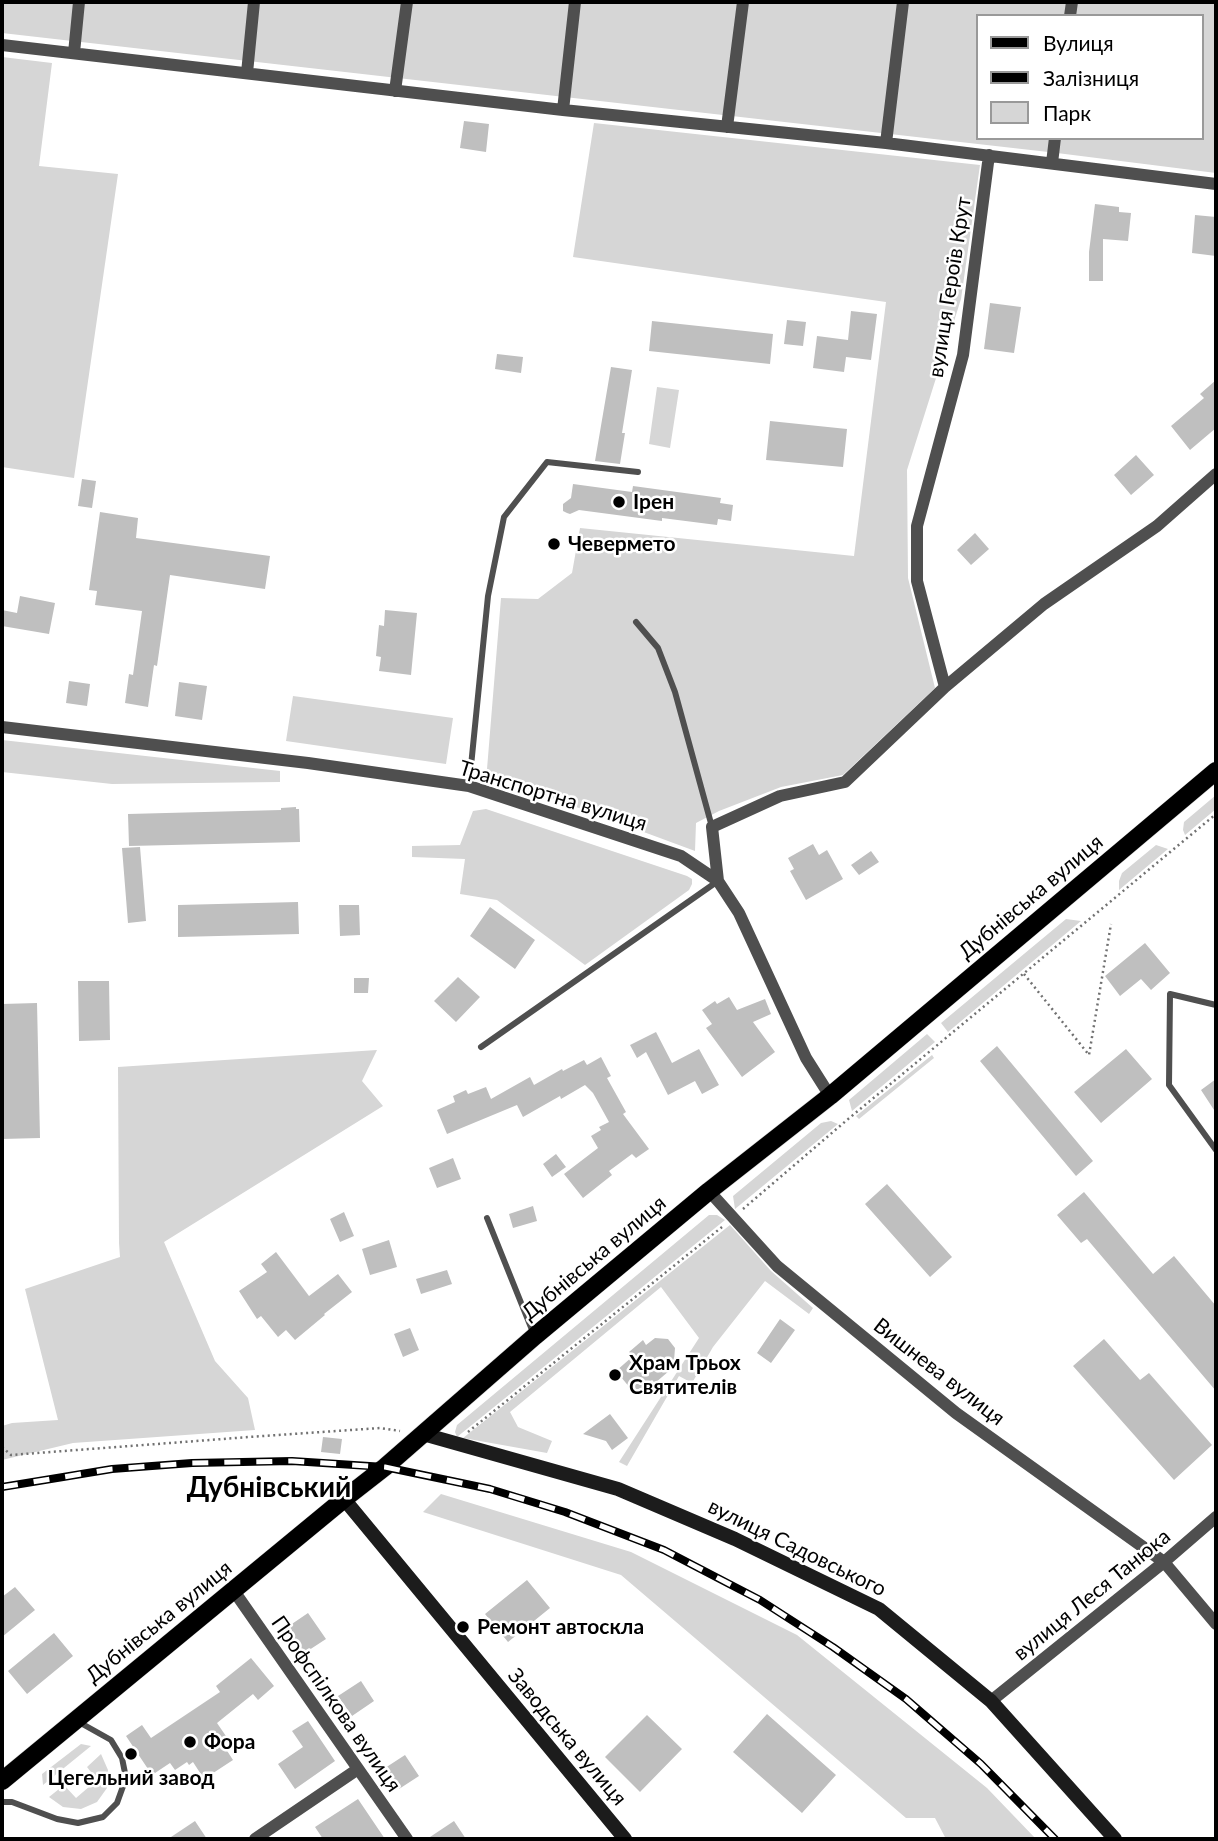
<!DOCTYPE html>
<meta charset="utf-8">
<style>
body{margin:0}
#map{position:relative;width:1218px;height:1841px;overflow:hidden;background:#fff;font-family:Lato,sans-serif}
canvas{display:block}
.frame{position:absolute;inset:0;border:4px solid #000;pointer-events:none}
.legend{position:absolute;left:976px;top:14px;width:228px;height:126px;box-sizing:border-box;background:#fff;border:2px solid #999;margin:0;padding:9px 12px;list-style:none;font-size:21px;color:#000}
.legend li{display:flex;align-items:center;gap:14px;height:35px}
.legend b{width:35px;border:2px solid #999}
</style>
<div id="map">
<canvas width="1218" height="1841"></canvas>
<div class="frame"></div>
<ul class="legend">
<li><b style="height:9px;background:#000"></b>Вулиця</li>
<li><b style="height:9px;background:#000"></b>Залізниця</li>
<li><b style="height:19px;background:#d6d6d6"></b>Парк</li>
</ul>
</div>
<script>
const c = document.querySelector('canvas').getContext('2d');
c.lineJoin = 'round';
function paint(path, color) {
  c.fillStyle = color;
  c.fill(path, 'evenodd');
}
function toPath(rows) {
  const path = new Path2D();
  for (const r of rows) {
    path.moveTo(r[0], r[1]);
    for (let i = 2; i < r.length; i += 2) path.lineTo(r[i], r[i + 1]);
  }
  return path;
}
function strokePath(path, color, width, dash) {
  c.strokeStyle = color;
  c.lineWidth = width;
  c.lineCap = dash ? 'butt' : 'round';
  c.setLineDash(dash || []);
  c.stroke(path);
}
function label(font, color, halo, rows, align = 'center') {
  c.font = font + ' Lato,sans-serif';
  c.lineWidth = 5;
  c.setLineDash([]);
  c.textBaseline = 'middle';
  c.strokeStyle = halo;
  c.fillStyle = color;
  for (const [text, x, y, turn = 0] of rows) {
    c.save();
    c.translate(x, y);
    c.rotate((+turn || 0) * Math.PI / 180);
    c.textAlign = isNaN(turn) ? turn : align;
    if (halo) c.strokeText(text, 0, 0);
    c.fillText(text, 0, 0);
    c.restore();
  }
}
paint(toPath([
 [2,2,1216,2,1216,173,1057,153,2,33],
 [978,16,1202,16,1202,138,978,138],
 [2,57,52,63,39,166,118,174,74,478,2,467],
 [594,123,980,165,961,299,907,470,908,578,935,688,843,775,781,787,719,811,696,823,695,851,506,781,487,769,501,598,538,599,572,573,580,528,854,556,886,302,573,257],
 [657,387,679,390,670,448,649,444],
 [293,696,453,718,446,764,286,741],
 [2,740,280,771,280,782,112,784,2,772],
 [1216,795,1216,809,1185,835,1183,830,1184,822],
 [486,809,687,876,692,879,692,884,689,890,585,965,497,900,460,894,465,859,412,857,412,846,460,845,473,811],
 [1156,845,1168,849,1119,890,1119,881,1122,873],
 [1066,919,1081,921,948,1032,941,1023],
 [927,1034,935,1042,852,1111,849,1100],
 [377,1050,362,1081,383,1106,164,1242,215,1361,248,1398,255,1430,73,1443,2,1460,2,1426,12,1423,58,1420,25,1289,120,1257,119,1243,118,1067],
 [932,1055,934,1058,859,1119,856,1116],
 [831,1121,838,1124,735,1209,733,1196,821,1123],
 [709,1215,717,1215,725,1220,457,1437,455,1432,457,1425],
 [730,1225,771,1271,813,1308,809,1314,765,1281,713,1347,692,1383,679,1376,627,1466,619,1462,699,1338,661,1287,510,1412,518,1427,552,1441,547,1453,463,1438],
 [441,1494,631,1552,797,1635,987,1788,1036,1839,946,1839,935,1818,906,1818,621,1575,423,1512],
 [81,1744,91,1746,43,1785,42,1774],
 [101,1754,108,1770,107,1788,97,1802,81,1809,63,1807,49,1797,64,1785,76,1798,97,1780,87,1767]
]), '#d6d6d6');
paint(toPath([
 [464,121,489,124,486,152,460,148],
 [1095,204,1119,207,1119,212,1131,213,1128,241,1103,239,1103,281,1089,281,1089,252],
 [1195,215,1216,217,1216,256,1192,253],
 [990,303,1021,307,1014,353,984,349],
 [851,311,877,314,871,360,846,357,844,372,813,368,817,336,848,340],
 [787,320,806,322,803,346,784,344],
 [652,321,773,334,770,364,649,351],
 [497,354,523,357,521,373,495,369],
 [611,367,632,370,622,433,625,433,620,464,595,461],
 [1216,380,1216,428,1190,450,1171,426,1204,398,1200,394],
 [770,421,847,429,843,467,766,460],
 [1136,455,1154,475,1131,495,1114,475],
 [82,479,96,481,92,508,78,506],
 [573,484,632,492,633,486,721,498,720,503,733,505,731,521,718,519,717,525,662,518,662,521,579,510,570,514,567,513,563,511,563,504,571,498],
 [100,512,138,518,136,538,270,556,265,589,170,575,157,666,154,665,148,707,125,703,129,674,133,675,142,611,95,605,97,591,89,590],
 [975,533,989,549,971,565,957,550],
 [20,596,55,603,49,634,2,626,2,610,17,613],
 [385,610,417,613,411,675,379,671,381,657,376,656,379,625,384,626],
 [69,681,90,684,87,706,66,703],
 [179,682,207,686,202,720,175,716],
 [296,807,296,809,299,809,300,842,129,846,128,814,281,810,281,808],
 [813,844,819,855,827,850,843,879,806,900,790,871,794,869,788,858],
 [140,847,146,921,128,923,122,848],
 [871,851,879,862,859,875,851,865],
 [298,902,299,934,178,937,178,905],
 [339,905,359,905,360,935,340,936],
 [490,907,535,940,515,969,470,936],
 [1145,943,1170,973,1151,990,1141,979,1120,996,1105,976],
 [458,977,480,997,456,1022,434,1001],
 [354,978,369,978,368,993,354,993],
 [78,981,109,981,110,1040,79,1041],
 [729,997,737,1010,765,999,771,1014,753,1022,775,1052,742,1077,706,1028,712,1024,702,1010,715,1001,717,1004],
 [37,1003,40,1138,2,1139,2,1004],
 [656,1032,672,1063,699,1049,719,1085,702,1094,695,1081,668,1095,646,1052,637,1058,630,1045],
 [997,1046,1093,1161,1076,1176,980,1061],
 [1126,1049,1152,1079,1101,1123,1074,1092],
 [601,1057,611,1076,607,1078,626,1112,623,1114,649,1149,636,1158,632,1154,609,1171,612,1175,583,1198,564,1174,598,1148,591,1136,601,1130,599,1127,609,1122,593,1093,585,1085,561,1099,560,1096,523,1117,517,1105,447,1134,437,1110,455,1102,453,1096,466,1090,468,1094,486,1087,491,1099,530,1077,534,1085,562,1069,563,1071,584,1060,587,1065],
 [1216,1079,1216,1113,1201,1090],
 [556,1154,566,1167,552,1177,543,1164],
 [453,1158,461,1179,437,1188,429,1168],
 [887,1184,952,1257,930,1277,865,1204],
 [1084,1192,1153,1274,1174,1256,1216,1306,1216,1391,1087,1239,1081,1243,1057,1215],
 [533,1206,537,1221,513,1228,509,1214],
 [344,1212,354,1236,340,1242,330,1219],
 [389,1240,397,1267,370,1275,362,1249],
 [276,1252,309,1296,338,1274,352,1292,324,1314,325,1315,295,1340,286,1330,278,1337,261,1316,257,1319,239,1291,267,1272,261,1264],
 [447,1270,452,1284,421,1294,416,1279],
 [780,1319,795,1330,771,1363,757,1353],
 [410,1328,419,1350,403,1357,394,1334],
 [655,1338,668,1339,675,1348,674,1361,666,1368,669,1371,655,1383,652,1380,635,1394,616,1371,632,1357,629,1352,643,1340,646,1345],
 [1104,1339,1140,1380,1149,1373,1212,1445,1174,1480,1073,1366],
 [610,1414,628,1438,612,1450,606,1441,583,1434],
 [323,1437,342,1439,340,1454,321,1452],
 [527,1580,550,1608,508,1642,485,1614],
 [15,1587,35,1610,2,1637,2,1597],
 [308,1613,326,1639,303,1654,286,1628],
 [54,1633,73,1656,27,1694,8,1671],
 [251,1658,274,1686,258,1700,253,1694,217,1723,228,1739,222,1743,233,1760,204,1779,193,1762,189,1765,187,1762,175,1770,170,1763,152,1775,126,1736,142,1725,151,1738,220,1692,216,1686],
 [361,1681,374,1701,352,1716,338,1696],
 [767,1714,836,1775,802,1813,733,1752],
 [647,1715,682,1749,640,1792,605,1757],
 [308,1721,335,1761,295,1789,278,1764,303,1747,292,1731],
 [405,1755,419,1776,399,1789,385,1768],
 [358,1799,385,1839,323,1839,315,1827],
 [195,1821,207,1839,168,1839],
 [454,1821,466,1839,427,1839]
]), '#bfbfbf');
const primary = toPath([
 [2,1781,344,1499,385,1467,535,1336,709,1191,830,1096,1216,771]
]);
strokePath(primary, '#dbdbdb', 19);
strokePath(toPath([
 [1024,974,1089,1055,1111,924],
 [743,1209,847,1120,1216,814],
 [468,1432,722,1227],
 [2,1447,11,1455,249,1437,380,1428,400,1431]
]), '#717171', 2.5, [2, 3.5]);
strokePath(toPath([
 [636,622,658,648,675,692,712,827],
 [469,786,488,596,504,517,547,462,638,472],
 [1216,1005,1170,994,1169,1085,1216,1150],
 [481,1047,718,881],
 [487,1218,534,1335],
 [2,1802,12,1802,57,1819,78,1823,103,1817,117,1803,126,1778,122,1758,111,1740,77,1721]
]), '#4f4f4f', 6);
strokePath(toPath([
 [1070,16,1072,2],
 [2,45,563,110,886,143,1216,184],
 [74,53,79,2],
 [247,73,254,2],
 [395,91,407,2],
 [563,110,575,2],
 [727,127,743,2],
 [886,143,903,2],
 [1052,163,1055,138],
 [945,687,917,581,917,526,963,355,989,155],
 [2,727,308,763,469,786,681,856,718,881,739,913,806,1058,830,1096],
 [718,881,712,827,780,796,845,782,945,687,1044,604,1157,526,1216,474],
 [709,1191,777,1266,956,1413,1164,1562,1216,1624],
 [234,1591,407,1839],
 [991,1701,1164,1562,1216,1517],
 [255,1839,358,1769]
]), '#4f4f4f', 12);
strokePath(toPath([
 [423,1434,618,1489,735,1539,879,1609,991,1701,1115,1839],
 [344,1499,625,1839]
]), '#1c1c1c', 14);
strokePath(primary, '#000', 18);
const rail = toPath([
 [2,1487,112,1469,192,1463,292,1461,385,1467,490,1489,565,1512,664,1550,760,1600,833,1647,906,1699,981,1764,1055,1839]
]);
strokePath(rail, '#000', 8);
strokePath(rail, '#fff', 5, [16]);
for (const [x, y, r, color] of [
 [619,502,7,"#000"],
 [554,544,7,"#000"],
 [615,1375,7,"#000"],
 [463,1627,7,"#000"],
 [190,1742,7,"#000"],
 [131,1754,7,"#000"]
]) {
  const dot = new Path2D();
  dot.arc(x, y, r, 0, 2 * Math.PI);
  c.fillStyle = color;
  c.fill(dot);
  strokePath(dot, '#fff', 2.5);
}
label('21px', '#000', '#fff', [
 ["вулиця Героїв Крут",950,287,-81],
 ["Транспортна вулиця",553,796,17],
 ["Дубнівська вулиця",1031,897,-40],
 ["Дубнівська вулиця",594,1258,-40],
 ["Вишнева вулиця",939,1372,38],
 ["вулиця Садовського",797,1548,26],
 ["вулиця Леся Танюка",1092,1595,-39],
 ["Дубнівська вулиця",159,1622,-39],
 ["Профспілкова вулиця",336,1704,55],
 ["Заводська вулиця",567,1737,50]
]);
label('bold 21px', '#000', '#fff', [
 ["Ірен",633,502],
 ["Чевермето",568,544],
 ["Храм Трьох",629,1363],
 ["Святителів",629,1387],
 ["Ремонт автоскла",477,1627],
 ["Фора",204,1742],
 ["Цегельний завод",131,1778,"center"]
], 'left');
label('bold 28px', '#000', '#fff', [
 ["Дубнівський",269,1488]
]);
</script>
